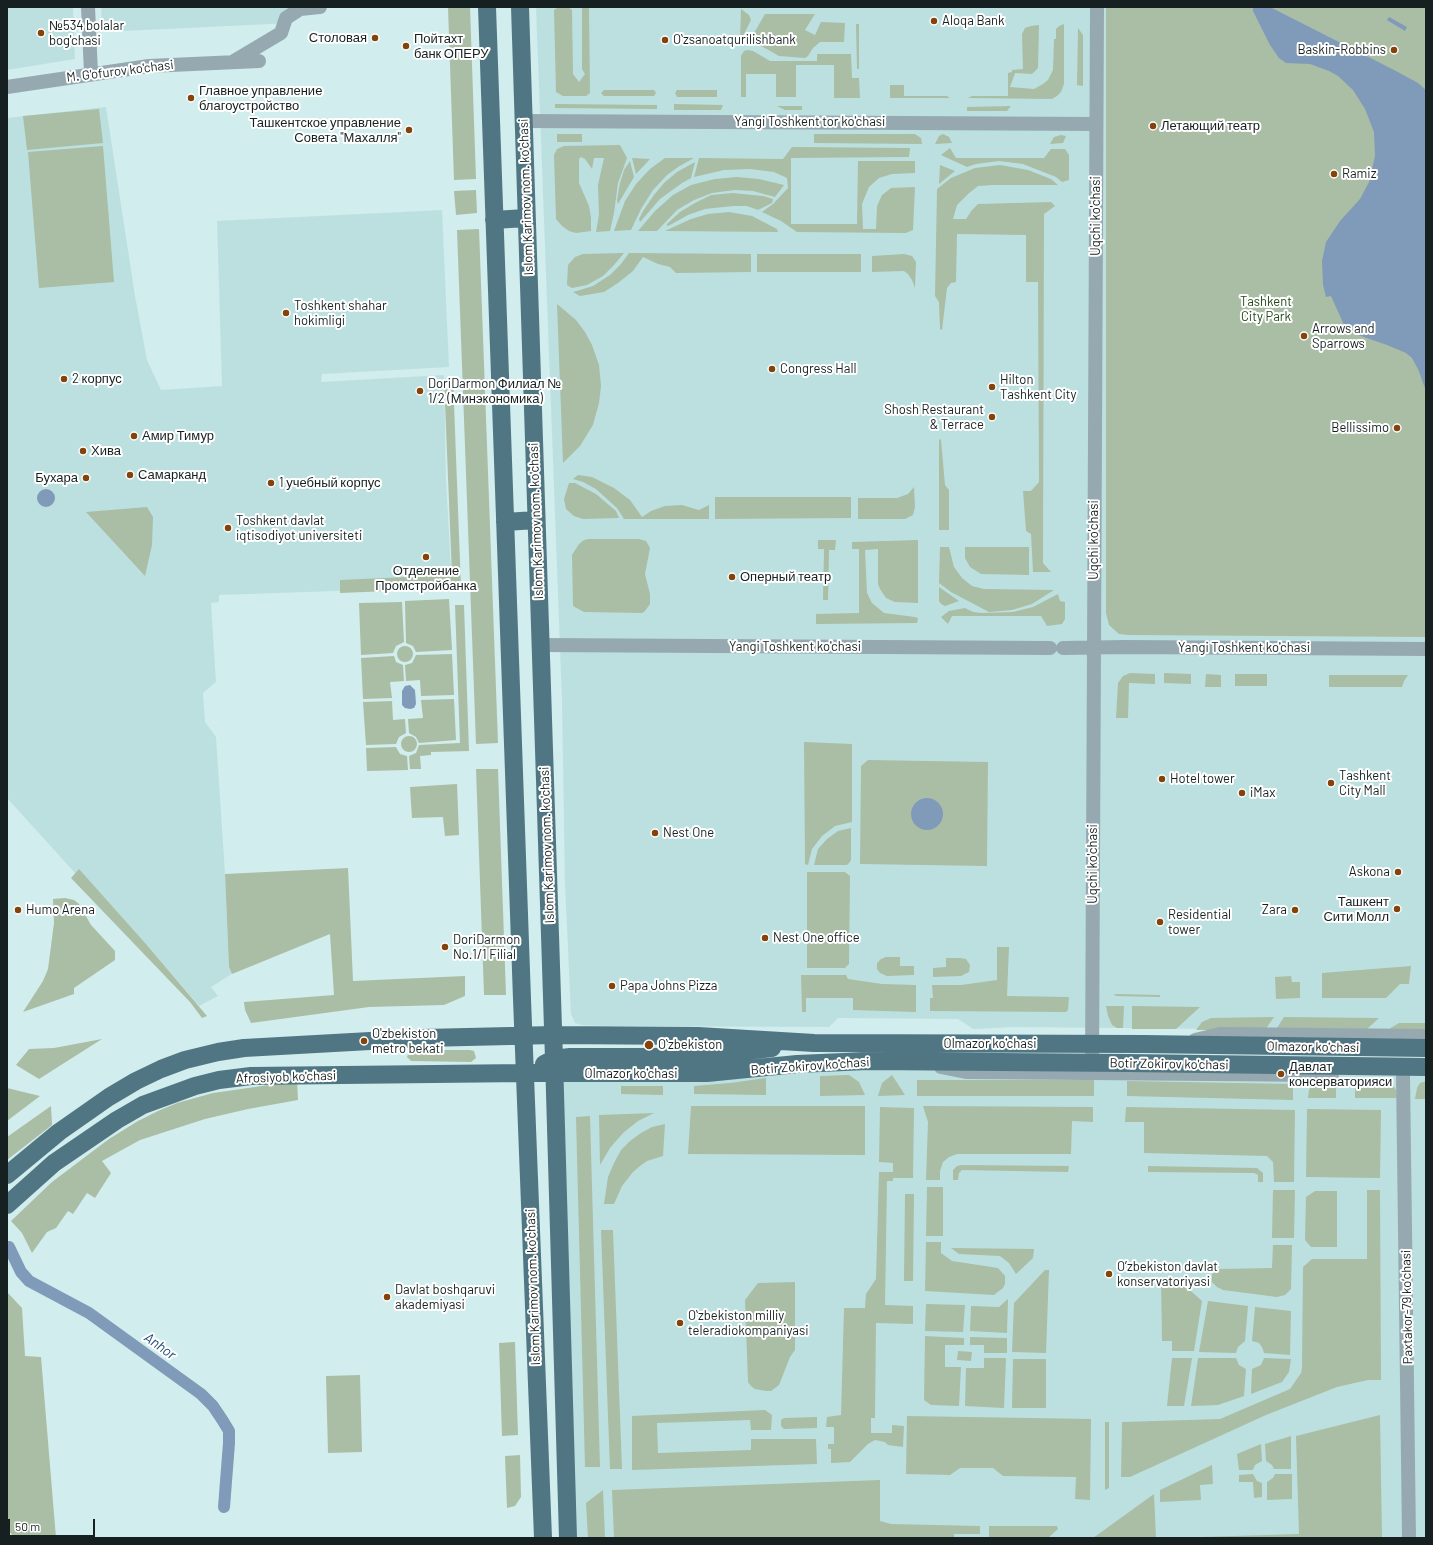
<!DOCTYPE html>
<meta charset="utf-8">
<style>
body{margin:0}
#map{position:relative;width:1433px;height:1545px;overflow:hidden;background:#d2eded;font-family:Barlow,sans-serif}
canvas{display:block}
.frame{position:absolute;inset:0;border:8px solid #162020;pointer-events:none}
.scale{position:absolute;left:8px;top:1519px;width:87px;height:18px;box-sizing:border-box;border:2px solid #162020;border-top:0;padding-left:5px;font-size:12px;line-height:14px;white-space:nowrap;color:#162020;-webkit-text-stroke:3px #fff;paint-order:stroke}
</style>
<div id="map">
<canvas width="1433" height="1545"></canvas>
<div class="frame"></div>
<div class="scale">50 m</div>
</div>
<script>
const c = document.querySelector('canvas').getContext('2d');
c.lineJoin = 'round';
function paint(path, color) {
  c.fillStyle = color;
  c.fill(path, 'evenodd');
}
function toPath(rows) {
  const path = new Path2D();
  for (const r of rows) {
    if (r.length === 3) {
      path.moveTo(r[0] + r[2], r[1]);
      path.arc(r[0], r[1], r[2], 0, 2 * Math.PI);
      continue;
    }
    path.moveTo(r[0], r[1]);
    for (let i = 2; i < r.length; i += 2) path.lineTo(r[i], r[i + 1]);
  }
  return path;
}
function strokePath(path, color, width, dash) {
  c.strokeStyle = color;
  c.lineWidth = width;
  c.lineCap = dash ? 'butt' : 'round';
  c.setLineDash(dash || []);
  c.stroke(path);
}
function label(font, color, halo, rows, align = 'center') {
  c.font = font + ' Barlow,sans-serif';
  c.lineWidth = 4;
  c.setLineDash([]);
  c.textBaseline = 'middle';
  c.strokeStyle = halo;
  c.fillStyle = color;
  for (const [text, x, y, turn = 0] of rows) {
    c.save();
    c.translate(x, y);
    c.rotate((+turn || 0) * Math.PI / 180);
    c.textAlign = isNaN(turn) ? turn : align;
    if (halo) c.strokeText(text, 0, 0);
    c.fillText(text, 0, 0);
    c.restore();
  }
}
paint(toPath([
 [7,7,73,7,75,59,7,70],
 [101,7,290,7,291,23,102,32],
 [536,7,1426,7,1426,1031,1013,1027,973,1029,958,1019,838,1018,829,1027,608,1026,582,1025,575,1023,571,1014,565,885,562,701],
 [106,107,135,296,147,360,161,390,222,386,217,221,442,210,449,367,322,374,321,382,444,375,446,481,452,587,219,595,219,602,211,603,216,682,203,693,205,722,216,737,225,874,229,967,232,974,211,987,218,996,199,1006,146,944,79,870,75,873,7,798,7,118],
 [1426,1067,1426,1538,568,1538,554,1073,737,1071]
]), '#bce0e0');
paint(toPath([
 [448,7,470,7,476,179,454,180],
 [559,7,568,7,572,10,573,74,579,82,585,74,582,69,582,7,589,8,590,93,586,96,563,96,556,92,554,10],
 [1106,7,1426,7,1426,637,1128,635,1119,634,1109,625,1106,613],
 [741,9,749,15,751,20,740,42],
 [765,14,815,14,805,30,815,35,821,22,845,23,844,42,820,42,813,48,808,56,805,58,779,56,756,43,753,38,754,33],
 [856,24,859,24,859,69,857,69],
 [1064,24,1064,84,1061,92,1057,96,1052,99,968,98,972,96,1008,96,1008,73,1012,72,1012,70,1023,69,1022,34,1025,28,1031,26,1039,25,1038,68,1032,74,1015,73,1010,87,1034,89,1043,84,1048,80,1053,70,1054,39,1056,39,1056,29,1059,26],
 [1078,28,1083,35,1083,86,1077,85],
 [748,50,753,51,770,61,817,61,817,54,851,54,852,78,859,78,860,98,834,98,834,65,796,65,796,97,776,97,776,74,746,74,746,97,741,97,741,56,744,51],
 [890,85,904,85,904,96,947,96,950,98,890,98],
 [604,90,654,90,656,93,654,96,604,96,601,93],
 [677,90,717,90,717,97,677,97,675,93],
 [555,104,657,105,657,109,555,108],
 [674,104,723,105,721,110,674,110],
 [777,106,802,106,802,110,785,110],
 [1011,106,1007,111,967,111,967,107],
 [99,109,103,143,27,150,23,116],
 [557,134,582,134,582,142,557,142],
 [814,134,915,134,921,138,922,144,814,143],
 [943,134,949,137,952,143,935,144,939,136],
 [1061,135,1066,136,1063,143,1050,144,1054,137],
 [620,145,627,158,618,183,614,213,610,231,596,232,599,215,598,185,604,158,594,158,592,169,585,159,581,157,579,159,579,183,589,206,591,217,591,231,576,233,569,231,562,226,556,219,554,155,557,149,564,146],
 [103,146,114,282,39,288,28,152],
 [792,147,910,148,909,157,791,158,791,224,857,224,858,161,915,161,915,173,892,174,879,178,869,187,862,204,863,229,876,229,877,206,882,195,891,188,915,187,913,230,906,233,797,232,781,221,762,212,773,204,788,188,787,178,774,172,750,169,724,170,694,177,699,158,783,159],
 [950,148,956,158,1044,158,1051,149,1065,149,1069,155,1069,180,1062,182,1056,177,1023,164,999,161,976,164,967,167,941,155],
 [632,158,650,159,636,174],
 [665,158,694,158,678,167,667,175,653,190,641,209,631,230,614,231,625,201,636,184,650,169],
 [630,161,634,177,618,204,617,200,620,183,624,170],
 [695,162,691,178,682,183,660,199,640,222,639,219,643,211,654,195,664,183,677,172],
 [940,165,955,171,939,184],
 [1000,165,1028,170,1051,179,1058,185,993,185,978,186,968,194,957,205,953,219,966,219,972,210,978,204,1051,202,1055,206,1044,214,1043,563,1051,572,1033,572,1031,534,1026,531,1023,491,1031,491,1039,482,1038,282,1026,282,1026,235,957,234,956,282,951,283,947,288,942,330,940,329,939,302,935,296,937,189,951,178,975,168],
 [737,177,759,179,784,185,775,197,753,191,735,190,712,193,694,200,677,210,657,231,638,231,655,211,673,195,691,185,715,179],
 [476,190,477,213,456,215,454,191],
 [733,193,763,196,773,199,772,203,758,210,747,206,733,206,705,209,688,215,670,225,667,226,667,224,680,212,695,203,711,195],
 [729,212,752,216,777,229,778,232,665,231,691,219,708,214],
 [479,229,498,743,476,744,457,230],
 [624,253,614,265,603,276,587,285,572,288,567,285,568,265,575,257,583,254],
 [629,253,751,254,751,272,676,273,670,267,658,264,643,257,633,271,618,283,604,292,580,296,573,292,580,290,593,286,610,275,621,264],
 [757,254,861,254,861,272,757,272],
 [904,254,912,256,916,262,915,288,912,280,908,274,904,271,872,272,872,256],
 [557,304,576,320,585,332,592,345,599,365,601,386,599,403,593,425,580,446,563,463],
 [453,378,461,588,340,593,340,580,452,575,444,379],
 [939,439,941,440,945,485,949,490,949,530,939,530],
 [578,475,592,477,614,488,630,500,642,517,651,511,665,506,682,505,699,510,709,505,709,519,624,519,617,508,596,489,583,482,573,479],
 [569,483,575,483,596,494,616,511,619,518,583,519,574,516,566,509,564,499],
 [914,487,915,507,913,515,905,519,858,519,858,498,897,498,908,494],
 [715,497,851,497,851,518,715,519],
 [147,507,153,517,152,545,145,576,86,512],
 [589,539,639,539,646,541,650,548,645,574,650,594,650,604,645,611,642,613,584,612,573,606,572,555,579,544,584,540],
 [818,540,836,540,835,550,829,550,828,600,823,600,824,549,818,549],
 [918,540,918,603,895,602,886,598,880,589,878,584,878,549,865,550,867,593,872,603,884,613,915,617,918,618,917,623,816,624,816,614,859,613,859,549,852,549,852,542],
 [940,547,949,547,954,567,962,578,972,586,984,589,1054,590,1032,604,1012,610,989,612,951,592,939,583],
 [965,547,1029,547,1029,575,981,574,970,567,965,558],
 [939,587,959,601,945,606,941,604,939,601],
 [1058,594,1060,601,1065,602,1065,619,1062,624,1047,626,1041,616,952,616,948,624,941,617,949,611,965,608,973,612,981,613,1013,612,1033,607],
 [449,599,452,650,416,652,413,646,406,643,405,601],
 [402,602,404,642,396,646,393,653,361,655,359,603],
 [455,605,464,605,469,751,431,752,431,755,420,756,421,769,410,769,409,756,416,753,419,745,460,743],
 [405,654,8],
 [452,654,454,695,421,696,420,680,406,681,405,665,412,663,416,655],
 [394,656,396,662,403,665,404,681,390,682,392,698,363,699,361,658],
 [1130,673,1155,674,1155,684,1129,683,1128,718,1116,718,1118,683,1123,676],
 [1164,673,1191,674,1191,684,1164,683],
 [1206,674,1221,675,1221,687,1205,687],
 [1235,674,1267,674,1267,686,1235,686],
 [1329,675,1408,675,1404,681,1402,687,1329,687],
 [454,699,456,740,419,743,416,737,409,733,408,719,423,718,421,700],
 [392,701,393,720,405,719,406,733,399,737,396,744,366,745,363,702],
 [409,744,8],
 [804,742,852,744,852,822,835,826,822,836,812,849,808,865,805,864],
 [396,747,400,754,407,756,408,770,367,771,366,748],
 [868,760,988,762,987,866,860,864,861,766],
 [476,769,498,769,506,995,484,995],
 [457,784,459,835,445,836,443,817,412,818,410,787],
 [851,828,851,860,849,863,847,865,814,865,818,849,827,839,838,831],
 [348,868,353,981,465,976,465,996,444,1005,369,1007,251,1023,245,1010,244,1002,334,995,330,934,232,974,229,967,225,874],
 [79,869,146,944,207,1016,202,1018,190,1002,71,878],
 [807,872,845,872,850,876,849,964,845,968,807,968],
 [65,898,74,900,79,904,91,925,115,951,115,960,74,988,74,994,23,1012,43,981,48,969,54,923,53,899],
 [997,947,1009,947,1007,996,1069,997,1068,1010,1066,1012,930,1011,930,998,933,998,932,985,961,985,997,980],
 [886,957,900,957,900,966,914,966,914,975,887,976,880,973,877,969,877,963,881,959],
 [946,958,960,958,966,959,970,965,969,972,961,976,933,977,933,968,946,967],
 [1411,966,1409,984,1400,984,1386,998,1322,998,1322,973],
 [801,975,846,975,848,979,882,984,916,985,916,1012,853,1010,853,998,806,998,806,1012,802,1012],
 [1291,976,1292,982,1300,982,1300,998,1276,999,1275,977],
 [1114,994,1160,995,1160,997,1116,996],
 [1106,1006,1124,1006,1123,1028,1117,1028,1112,1025,1108,1016],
 [1132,1006,1200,1007,1176,1029,1132,1029],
 [1274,1017,1265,1030,1196,1030,1202,1022,1211,1018],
 [1284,1017,1379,1018,1367,1029,1277,1028],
 [1399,1023,1426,1023,1426,1030,1389,1029],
 [102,1039,39,1079,16,1065,29,1049,54,1048],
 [410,1050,470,1050,474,1051,476,1058,471,1062,411,1061,407,1057],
 [849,1075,859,1082,865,1095,820,1096,820,1076],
 [892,1075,905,1095,878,1096,882,1083],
 [766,1078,766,1095,694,1094,694,1086,730,1083],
 [917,1080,1094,1080,1094,1096,917,1096],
 [297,1081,298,1100,248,1109,205,1119,140,1140,102,1161,111,1173,95,1198,87,1193,73,1214,68,1211,56,1228,47,1232,32,1253,22,1233,11,1221,52,1182,93,1151,109,1139,138,1121,158,1111,177,1103,213,1093],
 [1127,1081,1293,1084,1293,1100,1127,1096],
 [1426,1081,1426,1099,1415,1099,1417,1088,1420,1083],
 [1317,1082,1336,1082,1336,1098,1308,1098,1309,1090,1313,1084],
 [1355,1082,1388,1082,1392,1084,1396,1090,1397,1098,1355,1098],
 [621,1086,663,1086,663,1095,621,1094],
 [7,1088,40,1096,7,1121],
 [51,1106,52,1125,7,1160,7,1137],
 [691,1106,865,1106,865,1155,688,1154],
 [923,1106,1093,1107,1093,1122,1072,1121,1071,1154,957,1154,949,1157,943,1162,940,1171,940,1180,926,1180,928,1122],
 [880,1107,914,1108,913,1178,893,1178,893,1181,887,1181,885,1305,913,1306,913,1324,876,1323,875,1418,871,1418,871,1433,892,1433,892,1425,904,1426,903,1447,888,1445,885,1442,875,1440,868,1444,850,1462,831,1463,831,1449,828,1449,828,1444,834,1444,834,1427,826,1427,827,1417,841,1415,844,1308,865,1308,866,1294,876,1279,879,1172,893,1172,893,1163,879,1162],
 [1126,1107,1295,1110,1294,1182,1274,1182,1273,1162,1267,1156,1144,1153,1144,1122,1125,1122],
 [1307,1109,1381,1110,1380,1178,1306,1177],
 [654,1113,638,1121,623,1133,610,1148,600,1165,599,1115],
 [590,1116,600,1467,585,1467,576,1117],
 [665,1124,663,1156,647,1161,640,1166,633,1172,622,1186,614,1204,604,1204,608,1177,614,1163,621,1150,630,1141,641,1133,652,1127],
 [962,1165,1069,1166,1068,1172,962,1170,959,1173,958,1180,953,1180,953,1170,957,1166],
 [1148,1166,1257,1168,1263,1173,1263,1182,1258,1182,1258,1175,1254,1173,1148,1172],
 [927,1187,943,1187,943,1236,926,1236],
 [1273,1190,1295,1190,1294,1238,1272,1238],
 [1367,1190,1380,1190,1381,1380,1368,1380,1337,1387,1266,1415,1130,1477,1121,1477,1122,1422,1220,1419,1290,1389,1301,1373,1302,1368,1303,1267,1312,1259,1367,1259],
 [1315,1191,1337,1191,1337,1247,1311,1247,1305,1240,1306,1197],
 [905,1194,914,1194,913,1281,904,1281],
 [601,1230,613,1230,622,1469,610,1469],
 [926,1242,941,1242,941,1253,952,1261,998,1268,1005,1276,1005,1284,1003,1288,994,1295,925,1291],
 [1273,1245,1292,1245,1291,1289,1285,1295,1277,1297,1223,1290,1217,1287,1212,1282,1212,1274,1219,1269,1272,1268],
 [951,1248,1034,1249,1033,1258,1016,1274,1009,1263,1000,1256,959,1254],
 [1045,1270,1049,1270,1046,1353,1012,1352,1014,1303],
 [1161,1277,1175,1277,1202,1301,1194,1351,1172,1351,1172,1341,1162,1341],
 [795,1282,795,1350,790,1357,779,1385,771,1391,766,1391,755,1389,751,1386,748,1382,745,1300,758,1283],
 [7,1292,22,1308,25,1356,41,1357,56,1538,15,1538,7,1529],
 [1008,1299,1007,1333,970,1331,971,1306,999,1307],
 [1208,1301,1248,1306,1245,1341,1238,1347,1236,1353,1199,1352],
 [926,1304,965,1305,963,1332,925,1331],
 [1255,1307,1291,1311,1290,1355,1264,1353,1262,1347,1259,1343,1252,1341],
 [925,1336,964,1338,964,1345,945,1345,945,1367,961,1367,959,1406,931,1405,924,1400],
 [970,1337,1007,1338,1007,1353,984,1353,984,1345,970,1345],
 [515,1342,518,1435,502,1436,499,1343],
 [958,1351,972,1352,971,1361,957,1360],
 [984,1358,1006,1358,1004,1408,965,1406,966,1368,984,1368],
 [1172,1358,1192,1358,1184,1406,1167,1406],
 [1198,1358,1236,1358,1239,1365,1246,1369,1244,1396,1218,1405,1191,1406],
 [1264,1358,1291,1359,1289,1372,1282,1382,1251,1394,1252,1369,1261,1365],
 [1013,1359,1046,1359,1046,1408,1012,1408],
 [360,1375,362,1452,328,1453,326,1376],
 [765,1410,772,1415,771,1430,751,1430,750,1420,657,1423,658,1453,751,1450,751,1439,816,1439,817,1464,632,1470,632,1416],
 [1380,1415,1382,1538,1167,1538,1299,1534,1296,1436],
 [907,1416,1091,1419,1090,1500,1075,1499,1076,1477,1003,1476,993,1468,960,1468,950,1475,906,1474],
 [817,1417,817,1428,784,1429,781,1426,781,1420,784,1418],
 [1105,1422,1109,1422,1109,1488,1105,1490],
 [1291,1436,1291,1469,1274,1469,1272,1465,1266,1461,1265,1444],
 [1261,1444,1262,1461,1255,1465,1253,1470,1239,1470,1237,1454],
 [520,1455,521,1497,515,1506,507,1508,505,1456],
 [1212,1465,1213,1484,1200,1485,1201,1500,1160,1502,1160,1490],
 [1253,1474,1257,1481,1262,1483,1262,1497,1254,1498,1253,1482,1239,1482,1239,1475],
 [1275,1474,1292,1474,1292,1499,1267,1500,1267,1482,1273,1478],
 [880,1480,880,1521,891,1524,980,1526,980,1534,954,1534,954,1538,614,1538,612,1490],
 [603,1490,605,1538,588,1538,586,1503],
 [1154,1494,1156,1538,1093,1538],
 [989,1526,1057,1526,1058,1529,1048,1538,989,1538]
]), '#aabda5');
paint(toPath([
 [1253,7,1270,7,1396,71,1418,83,1426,90,1426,391,1418,369,1412,358,1406,353,1387,345,1358,335,1344,325,1331,296,1326,297,1323,285,1322,261,1326,242,1340,221,1360,199,1369,182,1375,156,1374,132,1365,109,1353,90,1338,76,1329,71,1310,64,1286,63,1279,58,1270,45,1253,11],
 [1389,17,1407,27,1405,31,1387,20],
 [46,498,9],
 [410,685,415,690,416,704,414,708,410,709,405,708,402,705,402,691,405,686],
 [927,814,16]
]), '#809bb9');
strokePath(toPath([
 [9,1247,21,1272,29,1281,89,1313,201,1394,213,1406,223,1421,229,1431,229,1443,224,1507]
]), '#809bb9', 12);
strokePath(toPath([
 [88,7,91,73],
 [234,61,281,33,286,18,300,9,320,7],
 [7,87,149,66,259,61],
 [523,121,1096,124],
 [541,645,1050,648],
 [1063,648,1125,647,1426,649],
 [1195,1040,1220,1034,1426,1036],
 [941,1067,966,1072,1332,1075],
 [1092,1073,1097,7],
 [1403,1075,1409,1538]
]), '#96a9b1', 14);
strokePath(toPath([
 [487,7,522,999,543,1538],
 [520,7,554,1059,568,1538],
 [494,220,526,218],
 [505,522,536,520],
 [544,1064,554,1059,570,1057,692,1057,772,1048],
 [7,1175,59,1132,109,1097,136,1081,161,1069,185,1060,218,1052,244,1048,424,1038,553,1035,698,1036,814,1043,1144,1044,1426,1048],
 [7,1205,54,1163,117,1120,143,1105,195,1086,219,1080,251,1076,525,1073,707,1073,797,1064,868,1061,1128,1063,1426,1067]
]), '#517683', 18);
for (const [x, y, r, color] of [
 [934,21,4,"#83430a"],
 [41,33,4,"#83430a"],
 [375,38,4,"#83430a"],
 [665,40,4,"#83430a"],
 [406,46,4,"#83430a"],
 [1394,50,4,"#83430a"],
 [191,98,4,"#83430a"],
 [1153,126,4,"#83430a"],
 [409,130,4,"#83430a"],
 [1334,174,4,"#83430a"],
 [286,313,4,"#83430a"],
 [1304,336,4,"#83430a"],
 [772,369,4,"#83430a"],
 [64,379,4,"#83430a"],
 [992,387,4,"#83430a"],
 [420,391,4,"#83430a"],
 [992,417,4,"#83430a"],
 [1397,428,4,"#83430a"],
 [134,436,4,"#83430a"],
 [83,451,4,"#83430a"],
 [130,475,4,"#83430a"],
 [86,478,4,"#83430a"],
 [271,483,4,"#83430a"],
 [228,528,4,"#83430a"],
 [426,557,4,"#83430a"],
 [732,577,4,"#83430a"],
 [1162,779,4,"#83430a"],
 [1331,783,4,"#83430a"],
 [1242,793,4,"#83430a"],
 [655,833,4,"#83430a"],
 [1398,872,4,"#83430a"],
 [1397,909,4,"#83430a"],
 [18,910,4,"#83430a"],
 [1295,910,4,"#83430a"],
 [1160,922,4,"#83430a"],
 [765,938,4,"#83430a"],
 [445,947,4,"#83430a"],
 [612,986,4,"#83430a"],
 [364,1041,4,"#83430a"],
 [649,1045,5,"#83430a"],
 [1281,1074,4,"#83430a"],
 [1109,1274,4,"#83430a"],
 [387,1297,4,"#83430a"],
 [680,1323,4,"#83430a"]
]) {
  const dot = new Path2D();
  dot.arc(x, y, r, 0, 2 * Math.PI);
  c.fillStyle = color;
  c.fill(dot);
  strokePath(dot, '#fff', 1.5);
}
label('13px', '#162020', '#fff', [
 ["Aloqa Bank",942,21],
 ["№534 bolalar",49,26],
 ["bog'chasi",49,41],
 ["Столовая",367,38,"right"],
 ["Пойтахт",414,39],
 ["банк ОПЕРУ",414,54],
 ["Oʻzsanoatqurilishbank",673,40],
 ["Baskin-Robbins",1386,50,"right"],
 ["Главное управление",199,91],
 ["благоустройство",199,106],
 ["Ташкентское управление",401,123,"right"],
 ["Совета \"Махалля\"",401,138,"right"],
 ["Летающий театр",1161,126],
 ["Ramiz",1342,174],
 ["Toshkent shahar",294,306],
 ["hokimligi",294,321],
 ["Arrows and",1312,329],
 ["Sparrows",1312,344],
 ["Congress Hall",780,369],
 ["2 корпус",72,379],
 ["Hilton",1000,380],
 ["Tashkent City",1000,395],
 ["DoriDarmon Филиал №",428,384],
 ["1/2 (Минэкономика)",428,399],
 ["Shosh Restaurant",984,410,"right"],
 ["& Terrace",984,425,"right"],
 ["Bellissimo",1389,428,"right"],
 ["Амир Тимур",142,436],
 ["Хива",91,451],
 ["Самарканд",138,475],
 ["Бухара",78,478,"right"],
 ["1 учебный корпус",279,483],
 ["Toshkent davlat",236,521],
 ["iqtisodiyot universiteti",236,536],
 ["Отделение",426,571,"center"],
 ["Промстройбанка",426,586,"center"],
 ["Оперный театр",740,577],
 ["Tashkent",1339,776],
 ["City Mall",1339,791],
 ["Hotel tower",1170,779],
 ["iMax",1250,793],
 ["Nest One",663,833],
 ["Askona",1390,872,"right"],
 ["Ташкент",1389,902,"right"],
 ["Сити Молл",1389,917,"right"],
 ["Humo Arena",26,910],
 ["Zara",1287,910,"right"],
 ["Residential",1168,915],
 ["tower",1168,930],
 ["Nest One office",773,938],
 ["DoriDarmon",453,940],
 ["No.1/1 Filial",453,955],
 ["Papa Johns Pizza",620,986],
 ["O'zbekiston",372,1034],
 ["metro bekati",372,1049],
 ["Oʻzbekiston",658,1045],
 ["Давлат",1289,1067],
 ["консерваторияси",1289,1082],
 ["O’zbekiston davlat",1117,1267],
 ["konservatoriyasi",1117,1282],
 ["Davlat boshqaruvi",395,1290],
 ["akademiyasi",395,1305],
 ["Oʻzbekiston milliy",688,1316],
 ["teleradiokompaniyasi",688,1331]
], 'left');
label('13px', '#162020', '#fff', [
 ["M. G'ofurov ko'chasi",120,71,-7],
 ["Yangi Toshkent tor ko'chasi",810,122],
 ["Islom Karimov nom. ko'chasi",526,197,-92],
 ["Uqchi ko'chasi",1096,216,-90],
 ["Islom Karimov nom. ko'chasi",536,521,-92],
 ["Uqchi ko'chasi",1094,540,-90],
 ["Yangi Toshkent ko'chasi",795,647],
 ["Yangi Toshkent ko'chasi",1244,648],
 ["Islom Karimov nom. ko'chasi",547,845,-92],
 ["Uqchi ko'chasi",1093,864,-90],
 ["Olmazor ko'chasi",990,1044],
 ["Olmazor ko'chasi",1313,1047,1],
 ["Botir Zokirov ko'chasi",1169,1064,1],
 ["Botir Zokirov ko'chasi",810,1066,-4],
 ["Olmazor ko'chasi",631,1074],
 ["Afrosiyob ko'chasi",286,1077,-2],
 ["Islom Karimov nom. ko'chasi",533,1287,-92],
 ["Paxtakor-79 ko‘chasi",1407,1307,-91]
]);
label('13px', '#25481a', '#fff', [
 ["Tashkent",1266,302],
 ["City Park",1266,317]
]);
label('italic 14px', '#244d77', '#fff', [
 ["Anhor",160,1346,36]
]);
</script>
